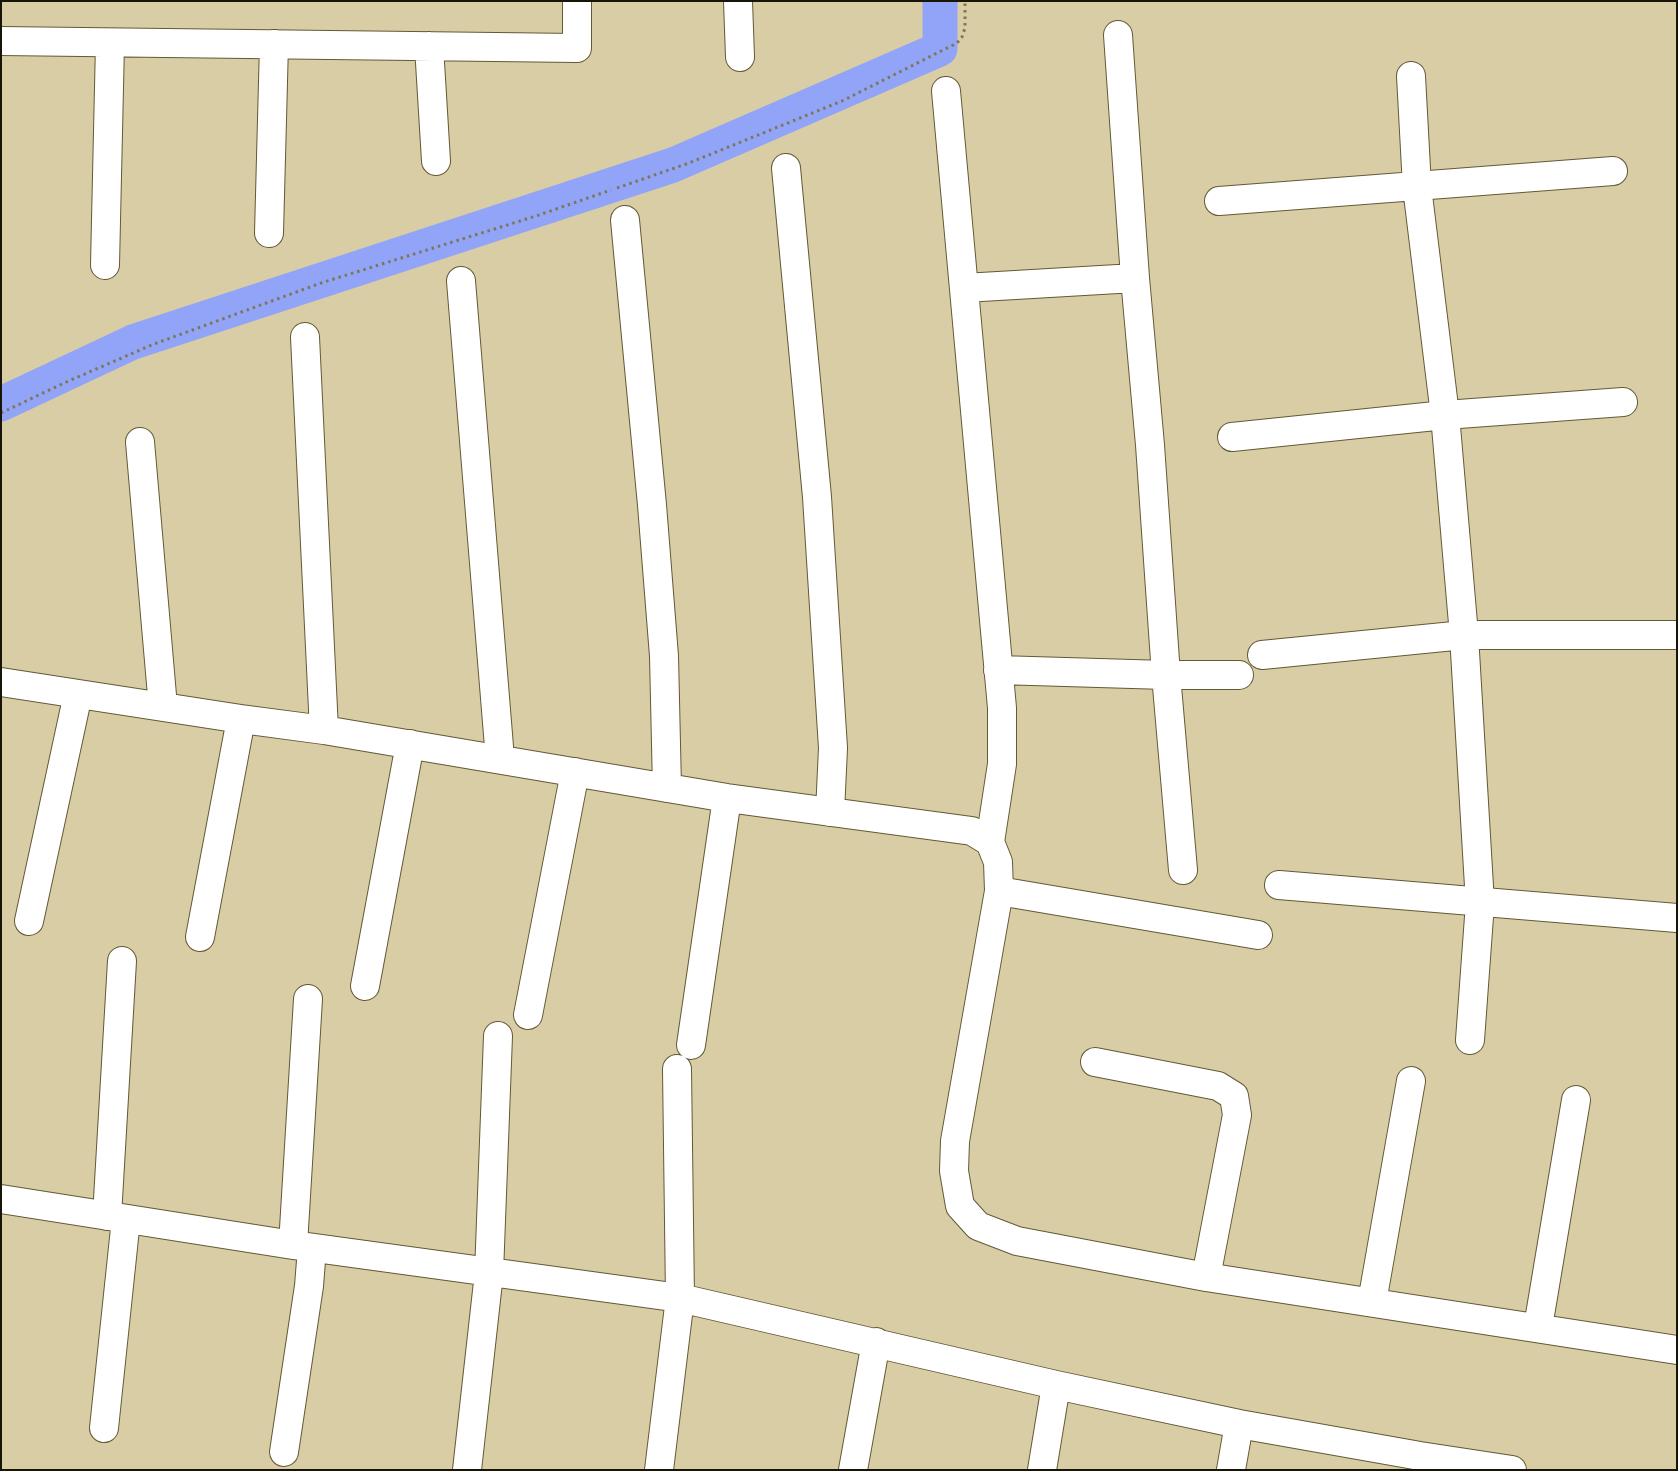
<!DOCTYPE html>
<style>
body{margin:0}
#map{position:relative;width:1678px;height:1471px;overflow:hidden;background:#d8cda5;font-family:"Titillium Web",sans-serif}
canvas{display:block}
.frame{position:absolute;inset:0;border:2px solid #181406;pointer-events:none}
</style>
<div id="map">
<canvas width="1678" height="1471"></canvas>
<div class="frame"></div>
</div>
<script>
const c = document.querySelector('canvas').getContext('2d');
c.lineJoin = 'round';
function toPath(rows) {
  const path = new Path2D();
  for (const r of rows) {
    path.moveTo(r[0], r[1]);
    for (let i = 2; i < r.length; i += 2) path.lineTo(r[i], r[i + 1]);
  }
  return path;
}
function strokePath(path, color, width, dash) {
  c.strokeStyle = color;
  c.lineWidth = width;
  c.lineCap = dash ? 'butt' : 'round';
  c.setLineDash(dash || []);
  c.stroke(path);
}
strokePath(toPath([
 [1,404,133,342,673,165,940,49,940,1]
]), '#91a4f8', 35);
const minor = toPath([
 [738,1,740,57],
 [1118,35,1135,278],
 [1,41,577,48,577,1],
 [429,46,436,161],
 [1411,76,1417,187,1445,415,1464,635,1480,903,1470,1040],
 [946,91,1002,708,1002,764,990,842],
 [786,168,817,497,833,748,830,812],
 [1219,201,1613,171],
 [625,220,652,505,664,656,667,788],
 [269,233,274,44],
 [105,265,110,43],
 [461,281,500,759],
 [964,288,1135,278,1150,445,1166,675,1183,870],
 [305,337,324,730],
 [1232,437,1445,415,1623,402],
 [140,442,163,707],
 [1262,655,1464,635,1677,635],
 [998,670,1166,675,1239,675],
 [1,682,241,719,324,730,727,798,972,831,990,842,998,862,999,891,955,1141,954,1171,960,1206,978,1226,1017,1241,1206,1277,1677,1350],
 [1279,885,1677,918],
 [999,891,1258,935],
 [29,921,78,694],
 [200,937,241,719],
 [365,986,410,744],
 [528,1015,575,772],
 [691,1045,727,798],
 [1095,1062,1218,1086,1234,1096,1237,1115,1206,1277],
 [1,1199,293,1245,680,1298,1056,1385,1239,1424,1420,1456,1512,1470],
 [107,1216,122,961],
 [293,1245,308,999],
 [1372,1302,1411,1081],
 [1538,1327,1576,1100],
 [104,1428,126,1219],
 [284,1452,309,1286,312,1248],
 [467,1470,489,1273,498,1036],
 [659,1470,680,1298,677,1069],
 [853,1470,876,1342],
 [1042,1470,1056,1385],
 [1231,1470,1239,1424]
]);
strokePath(minor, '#635935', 30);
strokePath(toPath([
 [617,188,689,163,842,101,957,43,962,37,965,28,965,1],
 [1,413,64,383,154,344,321,283,536,216,611,190]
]), '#7d765a', 3, [2.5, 4]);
strokePath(minor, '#fff', 28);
</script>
